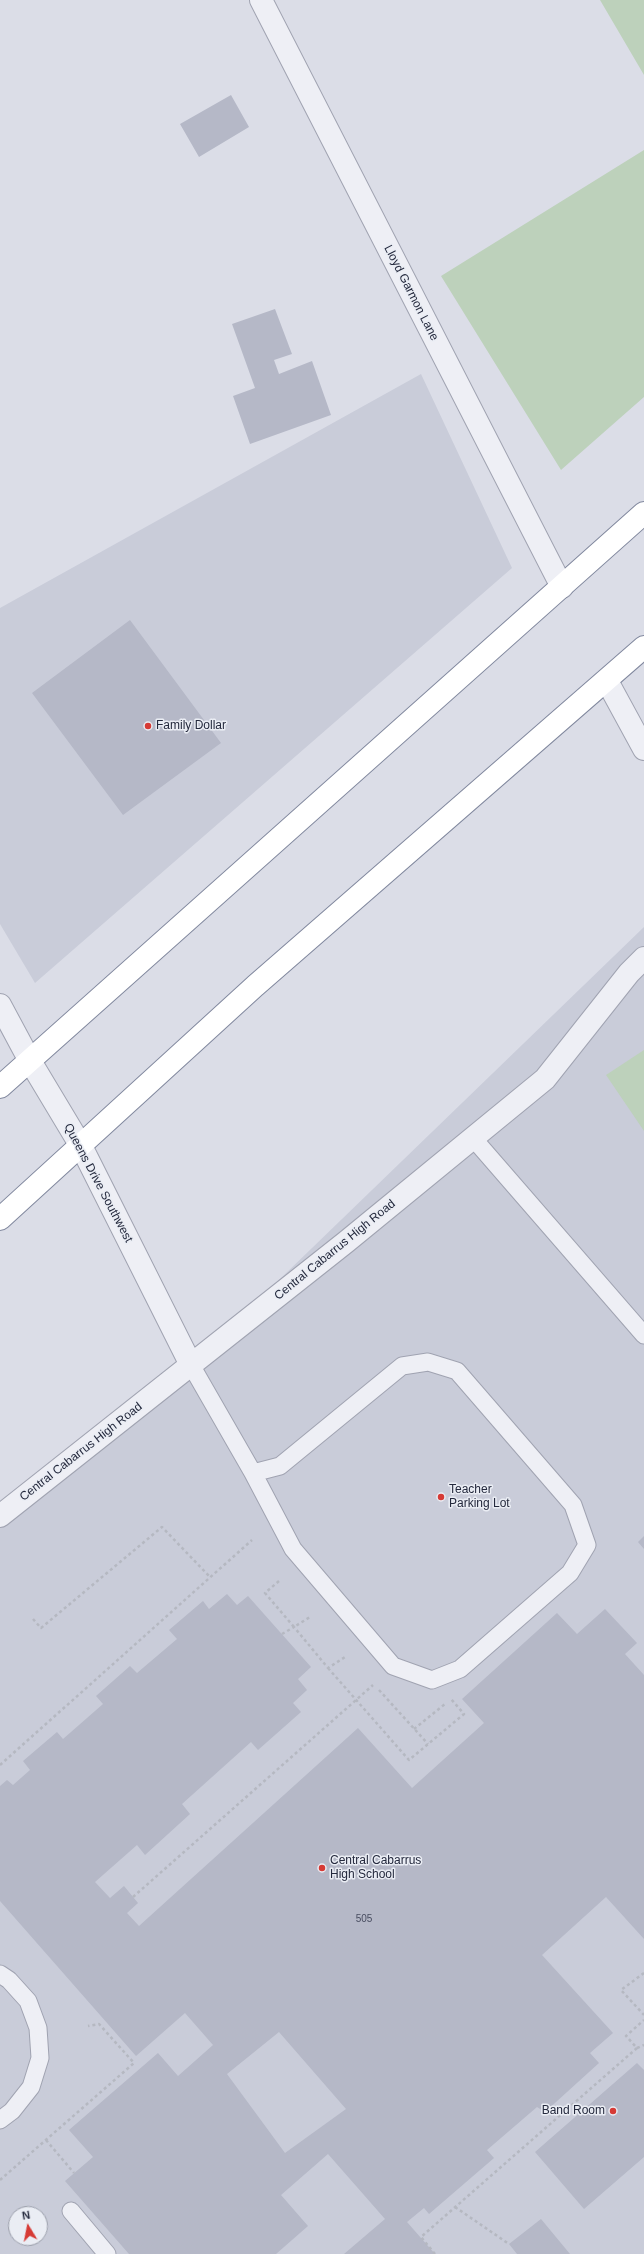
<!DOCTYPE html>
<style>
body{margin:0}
#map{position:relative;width:644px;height:2254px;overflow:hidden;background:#dbdde7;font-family:Arial,sans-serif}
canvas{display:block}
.north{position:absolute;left:8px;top:2206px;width:40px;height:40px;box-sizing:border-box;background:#eaedf4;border:1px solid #9b9fab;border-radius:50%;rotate:350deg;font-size:11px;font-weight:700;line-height:16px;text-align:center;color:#24293d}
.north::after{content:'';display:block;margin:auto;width:14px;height:18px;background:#d63a35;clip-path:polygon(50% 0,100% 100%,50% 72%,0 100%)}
</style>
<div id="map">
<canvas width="644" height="2254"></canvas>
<div class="north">N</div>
</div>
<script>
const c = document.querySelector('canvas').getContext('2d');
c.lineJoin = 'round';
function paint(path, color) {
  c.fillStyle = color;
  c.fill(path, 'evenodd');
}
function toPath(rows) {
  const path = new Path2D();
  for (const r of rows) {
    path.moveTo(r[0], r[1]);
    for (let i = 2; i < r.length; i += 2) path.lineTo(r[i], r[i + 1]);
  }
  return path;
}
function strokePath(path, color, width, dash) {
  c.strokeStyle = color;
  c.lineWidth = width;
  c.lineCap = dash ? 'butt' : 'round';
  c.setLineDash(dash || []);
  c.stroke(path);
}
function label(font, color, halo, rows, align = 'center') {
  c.font = font + ' Arial,sans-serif';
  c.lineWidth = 3;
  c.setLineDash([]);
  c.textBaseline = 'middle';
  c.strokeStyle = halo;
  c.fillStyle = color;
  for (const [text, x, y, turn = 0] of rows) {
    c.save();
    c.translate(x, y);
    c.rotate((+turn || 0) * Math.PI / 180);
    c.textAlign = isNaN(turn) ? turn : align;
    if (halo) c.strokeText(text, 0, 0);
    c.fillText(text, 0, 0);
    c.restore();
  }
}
paint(toPath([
 [421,374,512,568,35,983,0,924,0,608],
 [644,927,644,2254,0,2254,0,1522,191,1365],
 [16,2214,40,2214,40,2238,16,2238]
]), '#c9ccd9');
paint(toPath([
 [600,0,644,0,644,75],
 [644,150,644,397,561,470,441,276],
 [644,1050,644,1131,606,1075]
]), '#bdd1bb');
paint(toPath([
 [231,95,249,127,199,157,180,124],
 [275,309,292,354,274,360,279,374,312,361,331,415,250,444,233,396,255,388,232,324],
 [130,620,221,743,123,815,32,693],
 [644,1536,644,1549,638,1542],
 [227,1594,237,1605,248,1596,311,1667,298,1679,307,1690,293,1703,301,1712,258,1750,251,1742,182,1804,190,1814,145,1855,137,1845,95,1882,110,1898,124,1886,138,1903,127,1913,139,1926,358,1728,412,1788,484,1723,462,1699,557,1613,577,1634,605,1609,637,1643,625,1654,644,1675,644,1939,606,1897,542,1955,613,2033,590,2053,599,2063,545,2112,537,2107,487,2150,494,2158,429,2214,424,2208,407,2222,435,2254,344,2254,385,2219,328,2154,281,2195,308,2226,276,2254,129,2254,65,2181,93,2157,69,2130,158,2053,178,2076,213,2045,185,2013,136,2056,0,1901,0,1786,7,1780,13,1785,30,1770,23,1761,57,1732,63,1739,103,1704,96,1696,130,1666,137,1673,177,1639,169,1630,203,1601,209,1609],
 [279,2032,346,2109,285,2153,227,2074],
 [637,2063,644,2070,644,2157,584,2209,535,2152],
 [541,2219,570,2254,517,2254,509,2244]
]), '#b5b8c7');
const lane = toPath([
 [473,1138,644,1335],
 [191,1365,253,1473,293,1549,393,1666,432,1680,460,1669,570,1573,587,1545,573,1505,457,1371,428,1362,402,1366,280,1466,253,1473],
 [0,1974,9,1980,28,2001,38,2028,40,2058,31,2087,12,2111,0,2120],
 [71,2211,107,2254]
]);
const street = toPath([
 [261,0,562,587],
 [607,681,644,749],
 [0,1005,30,1061,81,1146,191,1365],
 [0,1516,346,1242,545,1079,629,973,644,958]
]);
const highway = toPath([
 [0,1087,644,513],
 [0,1219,255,986,644,647]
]);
strokePath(lane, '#a0a3b1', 19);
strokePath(street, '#a0a3b1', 24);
strokePath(highway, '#81889e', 24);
strokePath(toPath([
 [279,1581,265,1593,294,1627,310,1617],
 [33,1619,41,1628,162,1527,210,1577],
 [282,1634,294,1627,328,1668,345,1657],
 [328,1668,409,1760,464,1714,451,1699],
 [379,1690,428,1744],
 [414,1729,445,1704],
 [0,1765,252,1540],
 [133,1897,373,1685],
 [644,1973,621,1990,644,2015],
 [637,2048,644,2045],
 [46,2140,74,2173],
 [0,2180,134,2063,99,2024,88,2026],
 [455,2207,509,2244],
 [435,2254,421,2237,637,2048,626,2036,644,2020]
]), '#b5b8c1', 2.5, [3, 3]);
strokePath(lane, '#eeeff5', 17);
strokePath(street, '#eeeff5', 22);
strokePath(highway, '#fff', 22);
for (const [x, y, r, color] of [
 [148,726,4,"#d63a35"],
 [441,1497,4,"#d63a35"],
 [322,1868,4,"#d63a35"],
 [613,2111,4,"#d63a35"]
]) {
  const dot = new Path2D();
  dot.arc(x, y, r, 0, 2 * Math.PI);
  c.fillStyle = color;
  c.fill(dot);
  strokePath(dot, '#eaedf4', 1.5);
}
label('10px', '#484d60', null, [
 ["505",364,1919]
]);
label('12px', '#24293d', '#eaedf4', [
 ["Lloyd Garmon Lane",411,293,63],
 ["Queens Drive Southwest",98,1183,62],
 ["Central Cabarrus High Road",335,1250,-39],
 ["Central Cabarrus High Road",81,1452,-38]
]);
label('12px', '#24293d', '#eaedf4', [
 ["Family Dollar",156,726],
 ["Teacher",449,1490],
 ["Parking Lot",449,1504],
 ["Central Cabarrus",330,1861],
 ["High School",330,1875],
 ["Band Room",605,2111,"right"]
], 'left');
</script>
